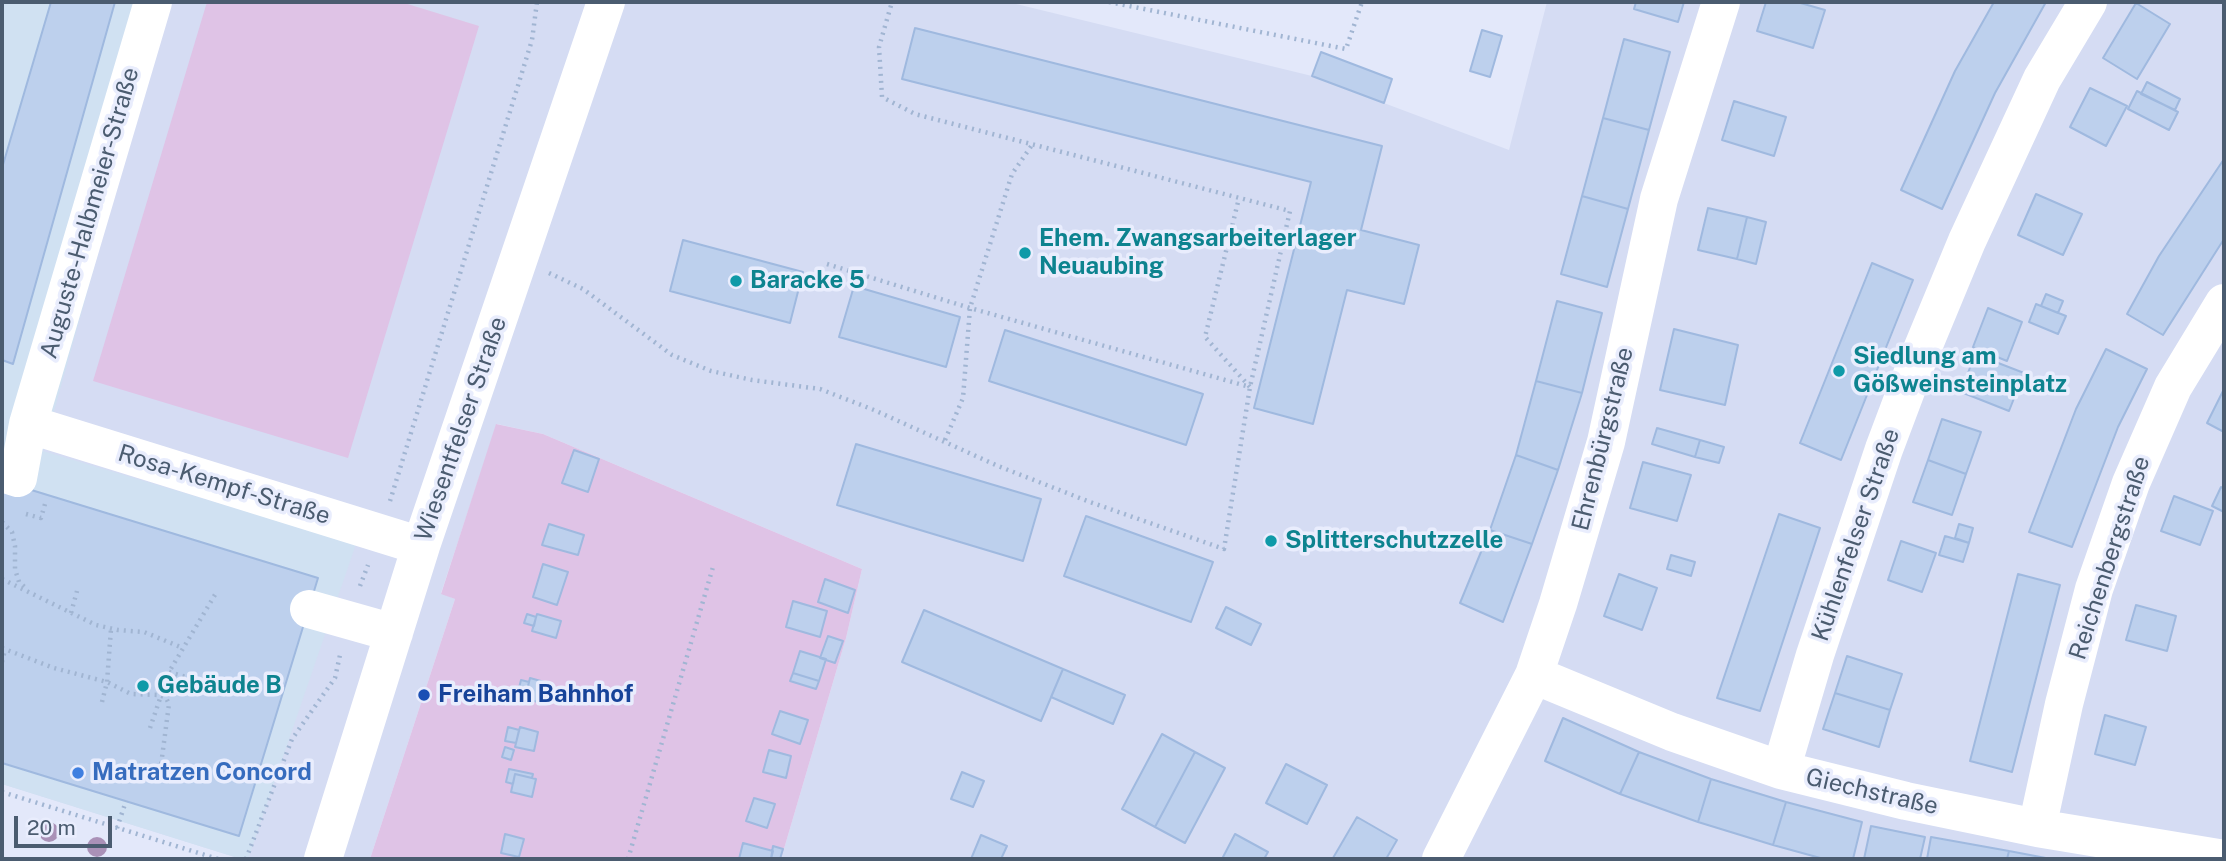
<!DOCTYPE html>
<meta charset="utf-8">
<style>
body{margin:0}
#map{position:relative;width:2226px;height:861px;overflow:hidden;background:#e3e8fa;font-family:"Public Sans",sans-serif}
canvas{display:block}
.frame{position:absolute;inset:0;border:4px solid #4b5c70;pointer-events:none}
.scale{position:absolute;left:14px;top:816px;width:98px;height:32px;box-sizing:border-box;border:4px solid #4b5c70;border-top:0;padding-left:9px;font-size:21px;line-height:24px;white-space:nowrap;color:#4b5c70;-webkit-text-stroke:5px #e9edfd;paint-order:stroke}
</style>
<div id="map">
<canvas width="2226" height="861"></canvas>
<div class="frame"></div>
<div class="scale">20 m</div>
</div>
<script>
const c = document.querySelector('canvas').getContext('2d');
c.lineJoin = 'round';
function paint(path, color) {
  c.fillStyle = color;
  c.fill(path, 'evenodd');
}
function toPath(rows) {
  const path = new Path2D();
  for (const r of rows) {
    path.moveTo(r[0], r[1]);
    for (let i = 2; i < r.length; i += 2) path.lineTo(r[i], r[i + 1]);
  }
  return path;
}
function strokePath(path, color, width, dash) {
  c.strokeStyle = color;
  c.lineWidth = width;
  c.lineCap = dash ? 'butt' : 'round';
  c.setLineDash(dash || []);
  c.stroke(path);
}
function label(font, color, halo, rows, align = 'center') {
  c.font = font + ' "Public Sans",sans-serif';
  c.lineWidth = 7;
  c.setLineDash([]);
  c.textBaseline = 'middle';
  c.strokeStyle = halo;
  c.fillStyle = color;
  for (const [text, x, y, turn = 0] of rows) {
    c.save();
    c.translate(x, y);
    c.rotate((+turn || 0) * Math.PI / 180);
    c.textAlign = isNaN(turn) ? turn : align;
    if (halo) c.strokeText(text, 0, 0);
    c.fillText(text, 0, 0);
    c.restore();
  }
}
paint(toPath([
 [2,2,1008,2,1312,76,1509,150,1547,2,2224,2,2224,859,781,859,846,638,862,569,543,434,497,424,441,593,455,599,370,859,241,859,2,784]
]), '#d5dcf3');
paint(toPath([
 [2,2,168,2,43,451,356,544,248,859,241,859,2,784]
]), '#d0e1f2');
paint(toPath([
 [207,2,401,2,479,26,348,458,93,381],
 [496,424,543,434,862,569,846,638,781,859,370,859,455,599,441,594]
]), '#dfc3e6');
const building = toPath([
 [51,2,115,2,13,364,2,360,2,168,51,2],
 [1636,2,1684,2,1678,22,1634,9,1636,2],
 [1766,2,1797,2,1825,10,1813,48,1757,31,1766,2],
 [1994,2,2046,2,1995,93,1942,209,1901,190,1955,71,1994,2],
 [2136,3,2170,24,2137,79,2103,58,2136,3],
 [915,28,1382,146,1361,230,1419,245,1404,304,1347,290,1313,424,1254,408,1311,182,902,79,915,28],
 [1482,30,1502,36,1490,77,1470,71,1482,30],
 [1624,39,1670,52,1649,130,1603,118,1624,39],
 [1321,52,1392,79,1384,103,1312,76,1321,52],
 [2147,82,2180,99,2175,110,2141,94,2147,82],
 [2090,88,2127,106,2106,146,2070,127,2090,88],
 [2137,91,2178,112,2169,130,2128,109,2137,91],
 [1734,101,1786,117,1774,156,1722,140,1734,101],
 [1603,118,1649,130,1628,209,1582,196,1603,118],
 [2224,159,2224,239,2163,335,2127,314,2159,256,2224,159],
 [2036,194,2082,214,2063,255,2018,235,2036,194],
 [1582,196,1628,209,1607,287,1561,274,1582,196],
 [1708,208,1747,217,1737,259,1698,250,1708,208],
 [1747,217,1766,222,1756,264,1737,259,1747,217],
 [683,240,803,272,790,323,670,291,683,240],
 [1872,263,1913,280,1841,460,1800,443,1872,263],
 [854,286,960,317,946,367,839,337,854,286],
 [2046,294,2063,301,2058,313,2041,306,2046,294],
 [1557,301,1602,313,1582,393,1536,381,1557,301],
 [2036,304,2066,316,2058,334,2029,322,2036,304],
 [1988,308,2022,322,2007,361,1973,347,1988,308],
 [1674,329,1738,345,1725,405,1660,390,1674,329],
 [1005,330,1203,394,1186,445,989,381,1005,330],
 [2106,349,2147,369,2118,427,2072,547,2029,532,2076,409,2106,349],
 [1975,354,2024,373,2009,411,1961,392,1975,354],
 [1536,381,1582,393,1558,470,1516,455,1536,381],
 [2223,391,2224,391,2224,432,2207,423,2223,391],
 [1942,419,1981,432,1966,474,1928,460,1942,419],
 [1657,428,1700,440,1695,457,1652,444,1657,428],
 [1700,440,1724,447,1719,463,1695,457,1700,440],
 [856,444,1041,499,1023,561,837,505,856,444],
 [574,450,599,459,588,492,562,483,574,450],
 [1516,455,1558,470,1532,544,1490,530,1516,455],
 [1928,460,1966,474,1952,515,1913,502,1928,460],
 [1643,462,1691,475,1677,521,1630,508,1643,462],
 [2,481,318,578,239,836,2,763,2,481],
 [2221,487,2224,489,2224,512,2212,506,2221,487],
 [2174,496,2213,511,2200,545,2161,531,2174,496],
 [1779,514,1820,528,1760,711,1717,698,1779,514],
 [1086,516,1213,562,1191,622,1064,576,1086,516],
 [549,524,584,535,578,555,542,545,549,524],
 [1959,524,1973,528,1969,543,1955,538,1959,524],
 [1490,530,1532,544,1503,622,1460,603,1490,530],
 [1945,536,1969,543,1963,562,1939,555,1945,536],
 [1901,541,1936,553,1922,592,1888,580,1901,541],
 [1671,555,1695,562,1691,576,1667,569,1671,555],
 [543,564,568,572,557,605,533,597,543,564],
 [1619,574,1657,588,1642,630,1604,616,1619,574],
 [2018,574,2060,585,2012,772,1970,761,2018,574],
 [825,579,855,590,848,613,818,602,825,579],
 [793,601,827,611,820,637,786,627,793,601],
 [2136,605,2176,616,2167,651,2126,640,2136,605],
 [1226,607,1261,624,1251,645,1216,628,1226,607],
 [924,610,1063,669,1041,721,902,662,924,610],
 [527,614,536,617,534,626,524,623,527,614],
 [537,614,561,621,556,638,532,631,537,614],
 [828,636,843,641,835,663,820,658,828,636],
 [800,651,826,659,819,681,793,673,800,651],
 [1847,656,1902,674,1890,710,1835,693,1847,656],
 [1063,669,1125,695,1113,724,1051,697,1063,669],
 [793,673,819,681,816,689,790,681,793,673],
 [530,678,548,683,543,703,525,699,530,678],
 [521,680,529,682,526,694,518,692,521,680],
 [1835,693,1890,710,1879,747,1823,729,1835,693],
 [780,711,808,720,800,744,772,734,780,711],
 [2105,715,2146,727,2135,765,2095,754,2105,715],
 [1563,718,1639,752,1620,794,1545,761,1563,718],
 [508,727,519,730,516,743,505,741,508,727],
 [520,727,538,732,534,751,515,747,520,727],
 [1162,734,1195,752,1155,827,1122,809,1162,734],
 [505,747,514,750,511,760,502,757,505,747],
 [769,750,791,756,786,778,763,772,769,750],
 [1195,752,1225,768,1185,843,1155,827,1195,752],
 [1639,752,1711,779,1698,822,1620,794,1639,752],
 [1286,764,1327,785,1307,824,1266,803,1286,764],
 [509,769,533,774,532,778,515,774,513,784,506,782,509,769],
 [962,772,984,781,973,807,951,799,962,772],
 [515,774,536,779,532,797,511,792,515,774],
 [1711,779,1786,802,1773,845,1698,822,1711,779],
 [754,798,775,804,767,828,746,821,754,798],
 [1786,802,1862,822,1853,859,1824,859,1773,845,1786,802],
 [1357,817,1397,840,1386,859,1333,858,1357,817],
 [1871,826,1925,837,1920,859,1864,859,1871,826],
 [505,834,524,839,519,857,501,853,505,834],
 [1235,834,1268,852,1264,859,1222,859,1235,834],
 [981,835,1007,846,1001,859,971,859,981,835],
 [1931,837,2009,851,2007,859,1927,859,1931,837],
 [743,843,773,851,771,859,739,859,743,843],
 [773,846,783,849,780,859,771,859,773,846],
 [2009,851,2051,859,2007,859,2009,851]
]);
paint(building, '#bdd0ed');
strokePath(building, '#9fb9df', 2);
strokePath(toPath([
 [1109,2,1346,49,1362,2],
 [827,264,970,308,1250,387,1205,337,1239,198],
 [549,273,583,289,672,355,711,371,752,380,820,389,874,410,998,466,1090,502,1224,549,1250,387,1290,211,915,114,882,97,879,47,892,2],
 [945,440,963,398,970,308,1012,174,1032,145],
 [390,501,532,40,537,2],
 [26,514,41,518,45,504,43,503],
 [2,522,12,532,15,546,15,569,19,582,27,589],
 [2,579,96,625,118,630,144,632,183,648],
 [360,586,368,565],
 [71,613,77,591],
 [2,648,54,668,107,682,131,694,160,695,166,698,169,704,161,765],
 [2,662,5,650],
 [169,672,199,681],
 [102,702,107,682,111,629],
 [150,728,169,672,216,593],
 [2,792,218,859],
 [117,828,126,801],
 [246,859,292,739,335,678,340,655],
 [628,859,713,567]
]), '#a1b5d2', 4.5, [2, 5]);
strokePath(toPath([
 [28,424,421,546],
 [2,473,18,478,28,424,153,2],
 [309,609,394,633],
 [1534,675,1672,732,1781,770,1906,801,2037,828,2224,859],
 [1781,770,1815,655,1884,449,1916,364,1967,241,2042,79,2088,2],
 [2037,828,2064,704,2094,589,2131,483,2173,387,2224,303],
 [323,859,421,546,606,2],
 [1441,859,1534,675,1558,604,1606,442,1659,199,1721,2]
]), '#fff', 38);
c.fillStyle = '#aa91b7';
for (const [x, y] of [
 [49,832],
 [97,847]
]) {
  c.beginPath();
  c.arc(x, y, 10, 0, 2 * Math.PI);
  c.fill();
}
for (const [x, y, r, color] of [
 [1025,253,7,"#0f9aa8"],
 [736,281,7,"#0f9aa8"],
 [1839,371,7,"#0f9aa8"],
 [1271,541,7,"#0f9aa8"],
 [143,686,7,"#0f9aa8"],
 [424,695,7,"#1a4fb4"],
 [78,773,7,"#3f7fe0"]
]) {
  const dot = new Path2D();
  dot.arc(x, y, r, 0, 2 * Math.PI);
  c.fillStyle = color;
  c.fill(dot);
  strokePath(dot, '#e9edfd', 2.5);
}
label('24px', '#4b5c70', '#e9edfd', [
 ["Auguste-Halbmeier-Straße",90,213,-74],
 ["Wiesentfelser Straße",461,429,-71],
 ["Ehrenbürgstraße",1603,439,-76],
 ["Rosa-Kempf-Straße",224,485,17],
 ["Kühlenfelser Straße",1856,535,-71],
 ["Reichenbergstraße",2110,558,-72],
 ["Giechstraße",1872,792,13]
]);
label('bold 24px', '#0d838f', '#e9edfd', [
 ["Ehem. Zwangsarbeiterlager",1039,239],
 ["Neuaubing",1039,267],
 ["Baracke 5",750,281],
 ["Siedlung am",1853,357],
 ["Gößweinsteinplatz",1853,385],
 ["Splitterschutzzelle",1285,541],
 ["Gebäude B",157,686]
], 'left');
label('bold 24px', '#164399', '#e9edfd', [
 ["Freiham Bahnhof",438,695]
], 'left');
label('bold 24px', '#366cbe', '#e9edfd', [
 ["Matratzen Concord",92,773]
], 'left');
</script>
